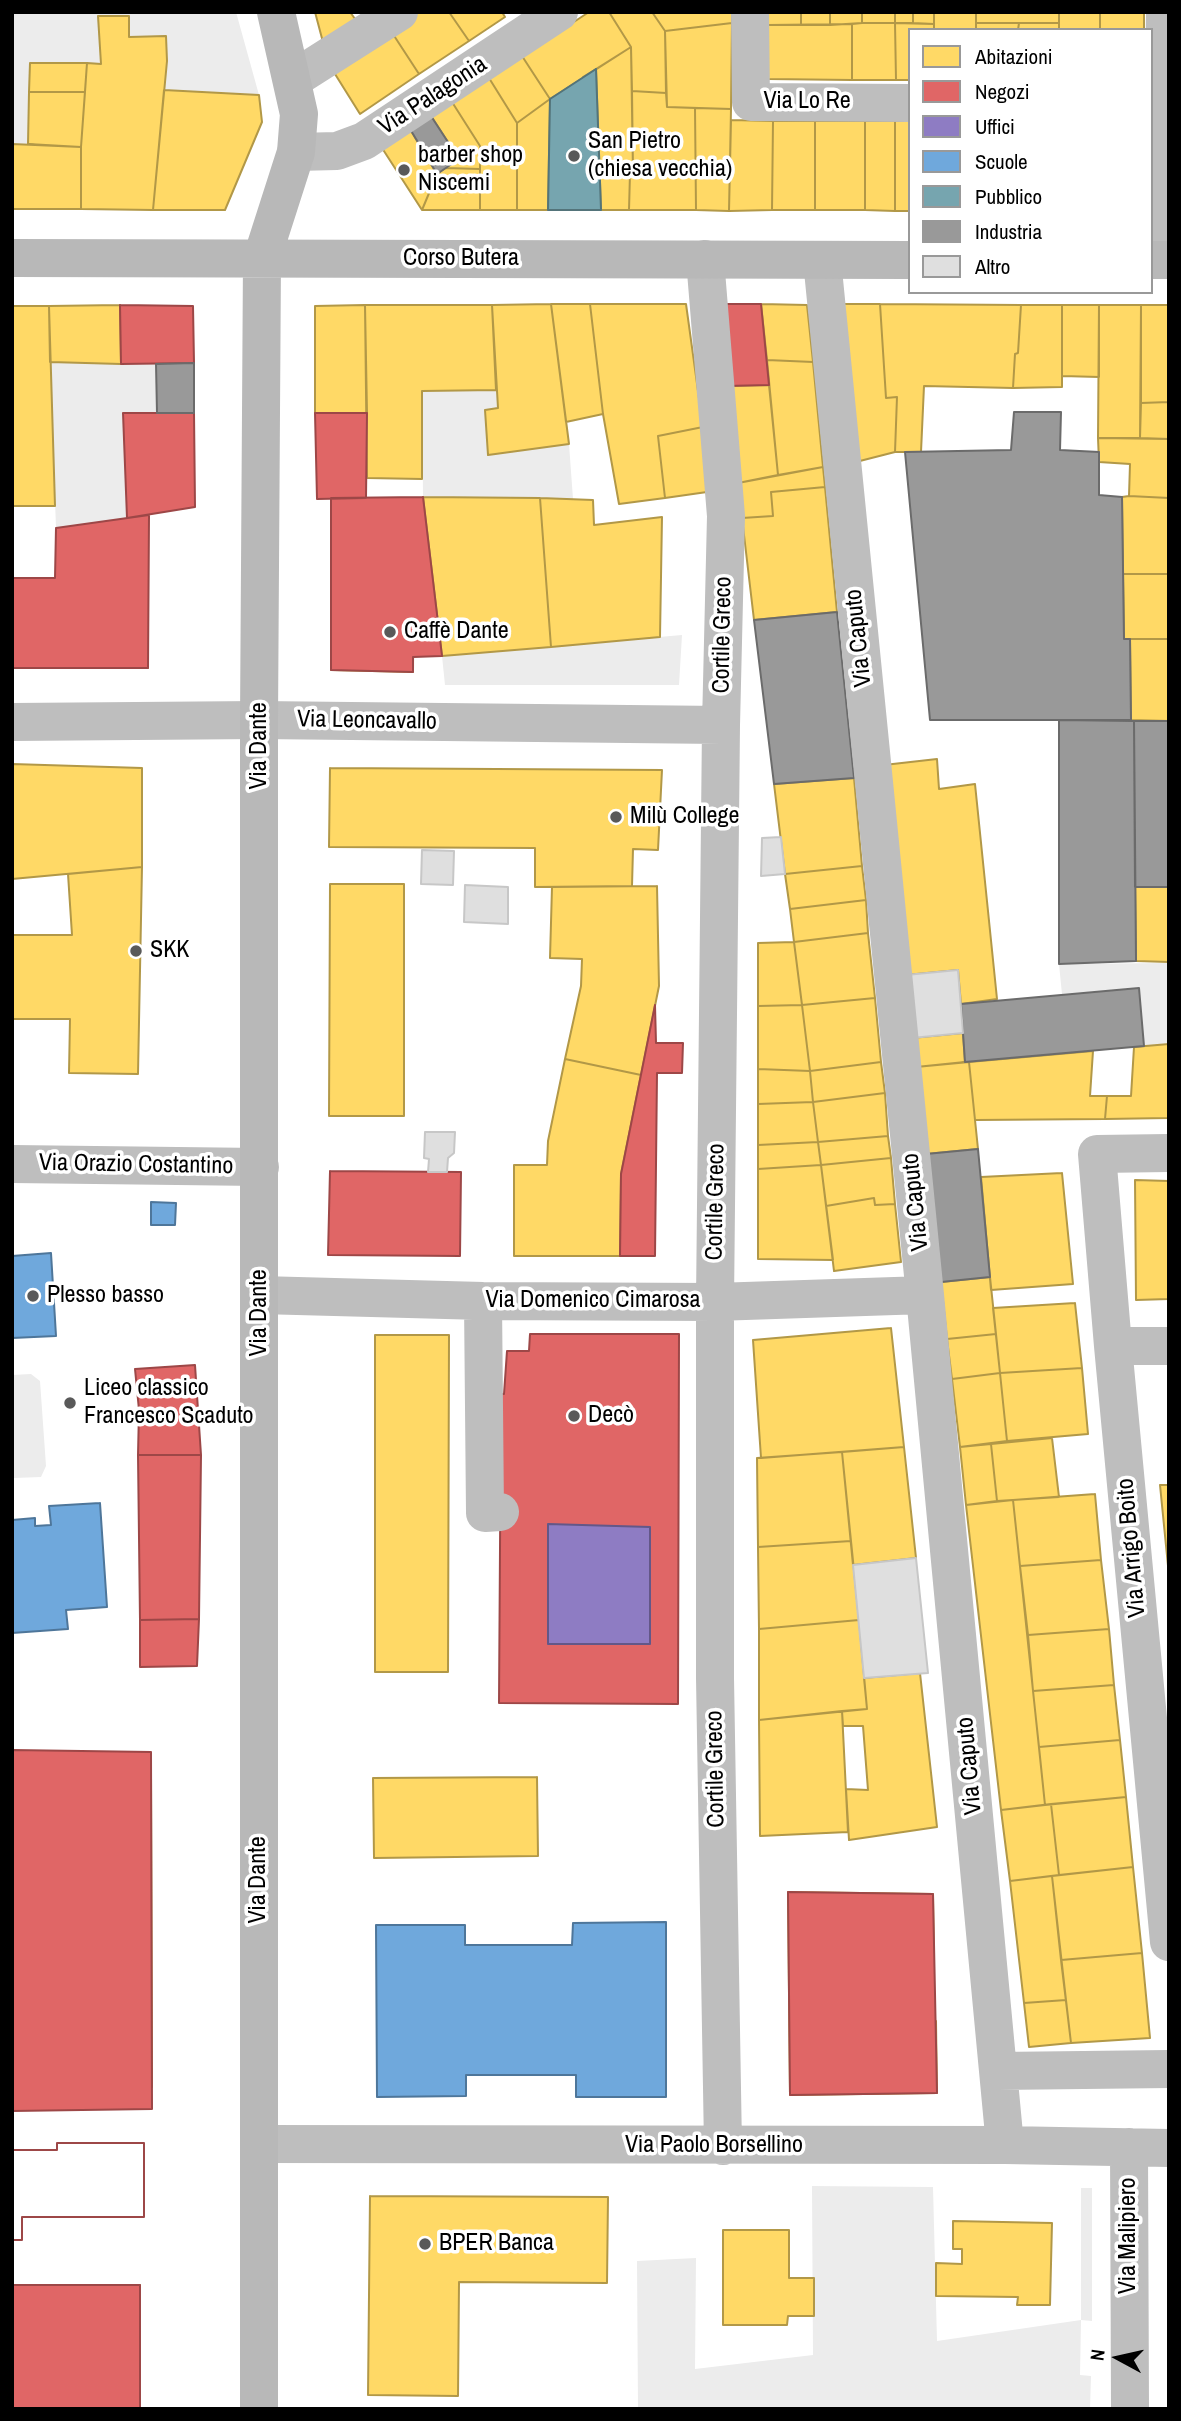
<!DOCTYPE html>
<meta charset="utf-8">
<style>
body{margin:0}
#map{position:relative;width:1181px;height:2421px;overflow:hidden;background:#fff;font-family:"Archivo Narrow",sans-serif}
canvas{display:block}
.frame{position:absolute;inset:0;border:14px solid #000;pointer-events:none}
.legend{position:absolute;left:908px;top:28px;width:245px;height:266px;box-sizing:border-box;background:#fff;border:2px solid #999;margin:0;padding:9px 12px;list-style:none;font-size:21px;color:#000}
.legend li{display:flex;align-items:center;gap:14px;height:35px}
.legend b{width:35px;border:2px solid #999}
.north{position:absolute;left:1083px;top:2323px;width:70px;height:70px;-webkit-text-stroke:5px #fff;paint-order:stroke;rotate:278deg;font-size:19px;font-weight:700;line-height:28px;text-align:center;color:#000}
.north::after{content:'';display:block;margin:auto;width:24px;height:32px;background:#000;clip-path:polygon(50% 0,100% 100%,50% 72%,0 100%)}
</style>
<div id="map">
<canvas width="1181" height="2421"></canvas>
<div class="frame"></div>
<ul class="legend">
<li><b style="height:19px;background:#ffd966"></b>Abitazioni</li>
<li><b style="height:19px;background:#e06666"></b>Negozi</li>
<li><b style="height:19px;background:#8e7cc3"></b>Uffici</li>
<li><b style="height:19px;background:#6fa8dc"></b>Scuole</li>
<li><b style="height:19px;background:#76a5af"></b>Pubblico</li>
<li><b style="height:19px;background:#999"></b>Industria</li>
<li><b style="height:19px;background:#dfdfdf"></b>Altro</li>
</ul>
<div class="north">N</div>
</div>
<script>
const c = document.querySelector('canvas').getContext('2d');
c.lineJoin = 'round';
function paint(path, color) {
  c.fillStyle = color;
  c.fill(path, 'evenodd');
}
function toPath(rows) {
  const path = new Path2D();
  for (const r of rows) {
    path.moveTo(r[0], r[1]);
    for (let i = 2; i < r.length; i += 2) path.lineTo(r[i], r[i + 1]);
  }
  return path;
}
function strokePath(path, color, width, dash) {
  c.strokeStyle = color;
  c.lineWidth = width;
  c.lineCap = dash ? 'butt' : 'round';
  c.setLineDash(dash || []);
  c.stroke(path);
}
function label(font, color, halo, rows, align = 'center') {
  c.font = font + ' "Archivo Narrow",sans-serif';
  c.lineWidth = 7;
  c.setLineDash([]);
  c.textBaseline = 'middle';
  c.strokeStyle = halo;
  c.fillStyle = color;
  for (const [text, x, y, turn = 0] of rows) {
    c.save();
    c.translate(x, y);
    c.rotate((+turn || 0) * Math.PI / 180);
    c.textAlign = isNaN(turn) ? turn : align;
    if (halo) c.strokeText(text, 0, 0);
    c.fillText(text, 0, 0);
    c.restore();
  }
}
paint(toPath([
 [12,12,236,12,259,95,164,90,167,61,166,37,129,37,129,17,98,16,101,64,30,63,28,144,12,144],
 [50,362,156,364,157,413,123,413,127,518,56,528],
 [496,390,498,408,569,444,573,499,423,497,422,391],
 [682,635,679,685,445,685,442,656],
 [1169,963,1169,1044,1144,1046,1139,988,1062,994,1059,964],
 [31,1374,40,1381,46,1466,41,1477,14,1478,12,1375],
 [812,2186,933,2187,937,2341,1081,2320,1081,2188,1092,2188,1092,2321,1081,2320,1080,2375,1091,2376,1090,2409,638,2409,637,2261,696,2258,695,2369,813,2355]
]), '#ececec');
const homes = toPath([
 [315,12,350,12,358,23,324,46,315,12],
 [413,12,449,12,469,41,419,74,389,28,413,12],
 [449,12,502,12,505,17,469,41,449,12],
 [589,12,609,12,631,47,550,99,522,56,589,12],
 [609,12,652,12,665,31,666,93,632,91,631,47,609,12],
 [652,12,732,12,732,23,665,31,652,12],
 [768,12,801,12,801,25,768,25,768,12],
 [801,12,830,12,830,25,801,25,801,12],
 [830,12,862,12,862,23,830,25,830,12],
 [862,12,895,12,895,23,862,23,862,12],
 [895,12,913,12,913,23,895,23,895,12],
 [913,12,934,12,934,24,913,23,913,12],
 [934,12,976,12,976,30,934,30,934,12],
 [976,12,1059,12,1059,23,976,23,976,12],
 [1059,12,1100,12,1100,30,1059,30,1059,12],
 [1100,12,1144,12,1144,30,1100,30,1100,12],
 [98,16,129,16,129,37,166,36,167,61,153,210,81,209,81,147,87,63,101,64,98,16],
 [732,23,731,109,667,107,665,31,732,23],
 [862,23,895,23,896,80,852,80,852,24,862,23],
 [895,23,934,24,934,30,910,30,910,80,896,80,895,23],
 [976,23,1019,23,1018,30,976,30,976,23],
 [1019,23,1059,23,1059,30,1018,30,1019,23],
 [852,24,852,80,768,79,768,25,852,24],
 [389,28,419,74,360,114,330,66,389,28],
 [631,47,633,173,630,173,629,210,601,210,596,69,631,47],
 [522,56,550,99,517,123,489,78,522,56],
 [30,63,87,63,85,92,29,92,30,63],
 [596,69,597,102,583,94,583,77,596,69],
 [489,78,517,123,517,210,480,210,480,146,452,102,489,78],
 [164,90,259,95,262,122,225,210,153,210,164,90],
 [632,91,666,93,667,107,695,108,696,210,629,210,630,173,633,173,632,91],
 [29,92,85,92,81,147,28,144,29,92],
 [550,99,548,210,517,210,517,123,550,99],
 [452,102,480,146,480,169,445,168,459,159,431,116,452,102],
 [695,108,731,109,729,211,696,210,695,108],
 [731,120,773,121,772,210,729,211,731,120],
 [773,121,815,121,815,210,772,210,773,121],
 [815,121,865,121,865,210,815,210,815,121],
 [865,121,895,121,895,211,865,210,865,121],
 [895,121,910,121,910,211,895,211,895,121],
 [410,129,437,174,422,210,382,148,410,129],
 [12,144,81,147,81,209,12,209,12,144],
 [445,168,480,169,480,210,422,210,437,174,445,168],
 [551,304,569,444,488,455,485,410,498,408,492,305,551,304],
 [551,304,590,304,603,414,566,422,551,304],
 [590,304,686,304,703,427,658,436,665,498,619,504,603,414,590,304],
 [761,304,807,305,813,362,767,360,761,304],
 [835,304,880,304,886,398,897,397,895,452,852,463,835,304],
 [880,304,1021,305,1018,353,1015,354,1013,388,924,386,921,452,895,452,897,397,886,398,880,304],
 [120,305,121,364,50,362,49,306,120,305],
 [365,305,367,413,315,413,315,306,365,305],
 [365,305,492,305,496,390,422,391,422,479,367,478,365,305],
 [1021,305,1062,305,1062,387,1013,388,1015,354,1018,353,1021,305],
 [1062,305,1099,305,1099,377,1062,376,1062,305],
 [1099,305,1141,305,1140,438,1098,438,1099,305],
 [1141,305,1169,305,1169,402,1141,403,1141,305],
 [12,306,49,306,55,506,12,506,12,306],
 [767,360,813,362,823,467,778,475,767,360],
 [769,385,778,475,738,483,726,386,769,385],
 [1169,402,1169,439,1140,438,1141,403,1169,402],
 [703,427,714,491,665,498,658,436,703,427],
 [1098,438,1169,439,1169,498,1129,496,1130,464,1099,462,1098,438],
 [823,467,825,487,771,492,773,516,742,518,738,483,823,467],
 [825,487,837,612,754,620,742,518,773,516,771,492,825,487],
 [1129,496,1169,498,1169,574,1123,574,1122,497,1129,496],
 [423,497,540,498,551,647,442,656,423,497],
 [540,498,593,500,594,525,662,517,660,637,551,647,540,498],
 [332,508,414,509,413,672,331,670,332,508],
 [73,558,148,558,148,668,12,668,12,578,73,578,73,558],
 [1123,574,1169,574,1169,639,1124,639,1123,574],
 [1130,639,1169,639,1169,721,1131,720,1130,639],
 [937,759,939,789,975,784,997,999,961,1004,958,970,906,975,884,765,937,759],
 [12,764,142,768,142,867,12,879,12,764],
 [330,768,662,770,658,850,633,849,632,886,535,887,535,848,329,847,330,768],
 [854,778,862,866,785,874,774,784,854,778],
 [862,866,866,900,790,909,785,874,862,866],
 [142,867,138,1074,69,1073,70,1019,12,1019,12,935,72,935,68,874,142,867],
 [330,884,404,884,404,1116,329,1116,330,884],
 [657,886,659,986,641,1075,565,1059,581,986,582,959,550,958,552,887,657,886],
 [1135,887,1169,887,1169,962,1136,961,1135,887],
 [866,900,868,933,794,942,790,909,866,900],
 [868,933,875,998,802,1005,794,942,868,933],
 [794,942,802,1005,758,1006,758,943,794,942],
 [875,998,881,1062,810,1071,802,1005,875,998],
 [802,1005,810,1071,758,1069,758,1006,802,1005],
 [963,1033,965,1062,916,1067,912,1038,963,1033],
 [1169,1044,1169,1118,1105,1119,1107,1096,1131,1096,1134,1047,1169,1044],
 [1093,1051,1090,1096,1107,1096,1105,1119,975,1120,969,1062,1093,1051],
 [565,1059,641,1075,621,1174,620,1256,514,1256,514,1165,547,1165,548,1141,565,1059],
 [881,1062,885,1093,813,1102,810,1071,881,1062],
 [969,1062,978,1149,926,1154,916,1067,969,1062],
 [758,1069,810,1071,813,1102,758,1104,758,1069],
 [885,1093,888,1136,818,1142,813,1102,885,1093],
 [813,1102,818,1142,758,1145,758,1104,813,1102],
 [888,1136,891,1158,821,1165,818,1142,888,1136],
 [818,1142,821,1165,758,1169,758,1145,818,1142],
 [891,1158,895,1204,875,1205,874,1198,826,1206,821,1165,891,1158],
 [821,1165,833,1260,758,1259,758,1169,821,1165],
 [1062,1173,1073,1284,991,1290,981,1177,1062,1173],
 [1135,1180,1169,1181,1169,1299,1136,1300,1135,1180],
 [874,1198,875,1205,895,1204,901,1262,834,1271,826,1206,874,1198],
 [990,1277,996,1334,947,1339,941,1282,990,1277],
 [1075,1303,1082,1368,1000,1373,993,1308,1075,1303],
 [891,1328,904,1447,761,1458,753,1340,891,1328],
 [996,1334,1000,1373,952,1379,947,1339,996,1334],
 [375,1335,449,1335,448,1672,375,1672,375,1335],
 [550,1339,652,1340,650,1527,548,1524,550,1339],
 [1082,1368,1088,1434,1007,1441,1000,1373,1082,1368],
 [1000,1373,1007,1441,960,1447,952,1379,1000,1373],
 [1052,1438,1059,1497,997,1501,991,1444,1052,1438],
 [991,1444,997,1501,966,1505,960,1447,991,1444],
 [904,1447,916,1558,853,1565,842,1452,904,1447],
 [842,1452,851,1541,758,1547,757,1458,842,1452],
 [1160,1485,1169,1485,1169,1576,1160,1485],
 [1095,1494,1101,1560,1020,1566,1013,1500,1095,1494],
 [1013,1500,1045,1805,1001,1810,966,1505,1013,1500],
 [851,1541,859,1620,759,1629,758,1547,851,1541],
 [1101,1560,1109,1629,1028,1635,1020,1566,1101,1560],
 [859,1620,867,1709,759,1720,759,1629,859,1620],
 [1109,1629,1114,1685,1033,1691,1028,1635,1109,1629],
 [920,1673,937,1827,849,1840,846,1789,868,1790,863,1726,843,1726,842,1711,867,1709,864,1678,920,1673],
 [1114,1685,1120,1740,1039,1747,1033,1691,1114,1685],
 [842,1711,848,1832,760,1836,759,1720,842,1711],
 [1120,1740,1126,1797,1045,1805,1039,1747,1120,1740],
 [12,1771,151,1774,152,2087,12,2085,12,1996,48,1997,51,1868,12,1867,12,1771],
 [537,1777,538,1856,374,1858,373,1778,537,1777],
 [1126,1797,1133,1867,1059,1875,1051,1804,1126,1797],
 [1051,1804,1059,1875,1010,1881,1001,1810,1051,1804],
 [1133,1867,1142,1953,1061,1960,1052,1876,1133,1867],
 [1052,1876,1066,2000,1024,2003,1010,1881,1052,1876],
 [788,1892,933,1894,934,1965,896,1966,896,2021,936,2021,937,2093,790,2095,788,1892],
 [1142,1953,1150,2038,1071,2043,1061,1960,1142,1953],
 [1066,2000,1071,2043,1029,2047,1024,2003,1066,2000],
 [370,2196,608,2197,607,2283,459,2282,458,2396,368,2395,370,2196],
 [953,2221,1052,2223,1050,2305,1017,2305,1018,2297,936,2296,936,2263,962,2264,962,2249,953,2249,953,2221],
 [723,2230,789,2230,789,2278,814,2278,814,2316,788,2316,787,2325,723,2325,723,2230],
 [60,2285,140,2285,140,2409,12,2409,12,2381,60,2381,60,2285]
]);
paint(homes, '#ffd966');
strokePath(homes, '#b29847', 2);
const shops = toPath([
 [716,304,761,304,769,385,726,386,716,304],
 [120,305,193,306,194,363,121,364,120,305],
 [123,413,194,413,195,507,127,518,123,413],
 [315,413,367,413,366,498,317,499,315,413],
 [423,497,442,656,413,657,413,672,331,670,331,498,423,497],
 [149,515,148,668,12,668,12,578,55,578,56,528,149,515],
 [655,1005,656,1043,683,1043,682,1073,657,1073,655,1256,620,1256,621,1174,655,1005],
 [330,1171,461,1172,460,1256,328,1255,330,1171],
 [530,1334,679,1334,678,1704,499,1703,501,1394,504,1394,507,1351,529,1351,530,1334],
 [195,1365,201,1455,138,1455,139,1410,135,1369,195,1365],
 [138,1455,201,1455,199,1619,140,1620,138,1455],
 [199,1619,197,1666,140,1667,140,1620,199,1619],
 [12,1750,151,1752,152,2109,12,2111,12,1750],
 [788,1892,933,1894,937,2093,790,2095,788,1892],
 [57,2143,144,2143,144,2217,22,2217,22,2240,12,2240,12,2150,57,2150,57,2143],
 [57,2143,144,2143,144,2217,22,2217,22,2240,12,2240,12,2150,57,2150,57,2143],
 [12,2285,140,2285,140,2409,12,2409,12,2285]
]);
paint(shops, '#e06666');
strokePath(shops, '#9d4747', 2);
const offices = toPath([
 [548,1524,650,1527,650,1644,548,1644,548,1524]
]);
paint(offices, '#8e7cc3');
strokePath(offices, '#635788', 2);
const schools = toPath([
 [151,1202,176,1203,175,1225,151,1225,151,1202],
 [51,1253,56,1336,12,1338,12,1256,51,1253],
 [100,1503,107,1607,66,1610,68,1629,12,1633,12,1520,35,1518,35,1526,51,1525,49,1506,100,1503],
 [666,1922,666,2097,576,2097,576,2075,466,2075,466,2096,377,2097,376,1925,465,1925,465,1945,572,1945,573,1923,666,1922]
]);
paint(schools, '#6fa8dc');
strokePath(schools, '#4e769a', 2);
const public = toPath([
 [596,69,601,210,548,210,550,99,596,69]
]);
paint(public, '#76a5af');
strokePath(public, '#53747a', 2);
const industry = toPath([
 [431,116,459,159,437,174,410,129,431,116],
 [194,363,194,413,157,413,156,364,194,363],
 [1014,412,1061,412,1060,450,1099,452,1099,495,1122,497,1124,639,1130,639,1131,720,930,720,905,452,1011,450,1014,412],
 [837,612,854,778,774,784,754,620,837,612],
 [1059,720,1134,721,1136,961,1059,964,1059,720],
 [1134,721,1169,721,1169,887,1135,887,1134,721],
 [1139,988,1144,1046,965,1062,961,1004,1139,988],
 [978,1149,990,1277,941,1282,926,1154,978,1149]
]);
paint(industry, '#999');
strokePath(industry, '#6b6b6b', 2);
const building = toPath([
 [781,837,785,874,761,876,762,838,781,837],
 [422,850,454,851,453,885,421,884,422,850],
 [465,885,508,887,508,924,464,922,465,885],
 [958,970,963,1033,912,1038,906,975,958,970],
 [425,1132,455,1132,454,1153,448,1158,447,1172,428,1172,429,1159,424,1158,425,1132],
 [916,1558,928,1673,864,1678,853,1565,916,1558]
]);
paint(building, '#dfdfdf');
strokePath(building, '#c7c7c7', 2);
strokePath(toPath([
 [750,12,751,102,910,103],
 [292,80,399,12],
 [296,152,337,151,364,141,559,12],
 [705,259,726,516,721,725,715,1302,715,1678,723,2146],
 [822,260,925,1295,1005,2145],
 [1162,260,1165,12],
 [12,722,259,720,721,725],
 [1169,1153,1097,1154,1113,1346,1169,1942],
 [12,1164,260,1167],
 [260,1295,483,1301,715,1302,925,1295],
 [483,1301,485,1513,500,1512],
 [1113,1346,1169,1346],
 [998,2071,1169,2069],
 [259,2144,1005,2145,1169,2148],
 [1129,2147,1130,2409]
]), '#bebebe', 38);
strokePath(toPath([
 [12,258,910,260],
 [1151,260,1169,260],
 [259,2409,259,720,262,258,296,152,299,114,276,12]
]), '#b8b8b8', 38);
for (const [x, y, r, color] of [
 [574,156,7,"#595959"],
 [404,170,7,"#595959"],
 [390,632,7,"#595959"],
 [616,817,7,"#595959"],
 [136,951,7,"#595959"],
 [33,1296,7,"#595959"],
 [70,1403,7,"#595959"],
 [574,1416,7,"#595959"],
 [425,2244,7,"#595959"]
]) {
  const dot = new Path2D();
  dot.arc(x, y, r, 0, 2 * Math.PI);
  c.fillStyle = color;
  c.fill(dot);
  strokePath(dot, '#fff', 2.5);
}
label('24px', '#000', '#fff', [
 ["Via Palagonia",433,96,-33],
 ["Via Lo Re",807,102],
 ["Corso Butera",461,259],
 ["Cortile Greco",723,635,-89],
 ["Via Caputo",859,638,-96],
 ["Via Leoncavallo",367,721,1],
 ["Via Dante",260,746,-90],
 ["Via Orazio Costantino",136,1165,1],
 ["Cortile Greco",716,1202,-89],
 ["Via Caputo",916,1202,-96],
 ["Via Domenico Cimarosa",593,1301],
 ["Via Dante",260,1313,-90],
 ["Via Arrigo Boito",1132,1548,-95],
 ["Via Caputo",970,1766,-95],
 ["Cortile Greco",716,1769,-91],
 ["Via Dante",259,1880,-90],
 ["Via Paolo Borsellino",714,2146],
 ["Via Malipiero",1129,2236,-90]
]);
label('24px', '#000', '#fff', [
 ["San Pietro",588,142],
 ["(chiesa vecchia)",588,170],
 ["barber shop",418,156],
 ["Niscemi",418,184],
 ["Caffè Dante",404,632],
 ["Milù College",630,817],
 ["SKK",150,951],
 ["Plesso basso",47,1296],
 ["Liceo classico",84,1389],
 ["Francesco Scaduto",84,1417],
 ["Decò",588,1416],
 ["BPER Banca",439,2244]
], 'left');
</script>
